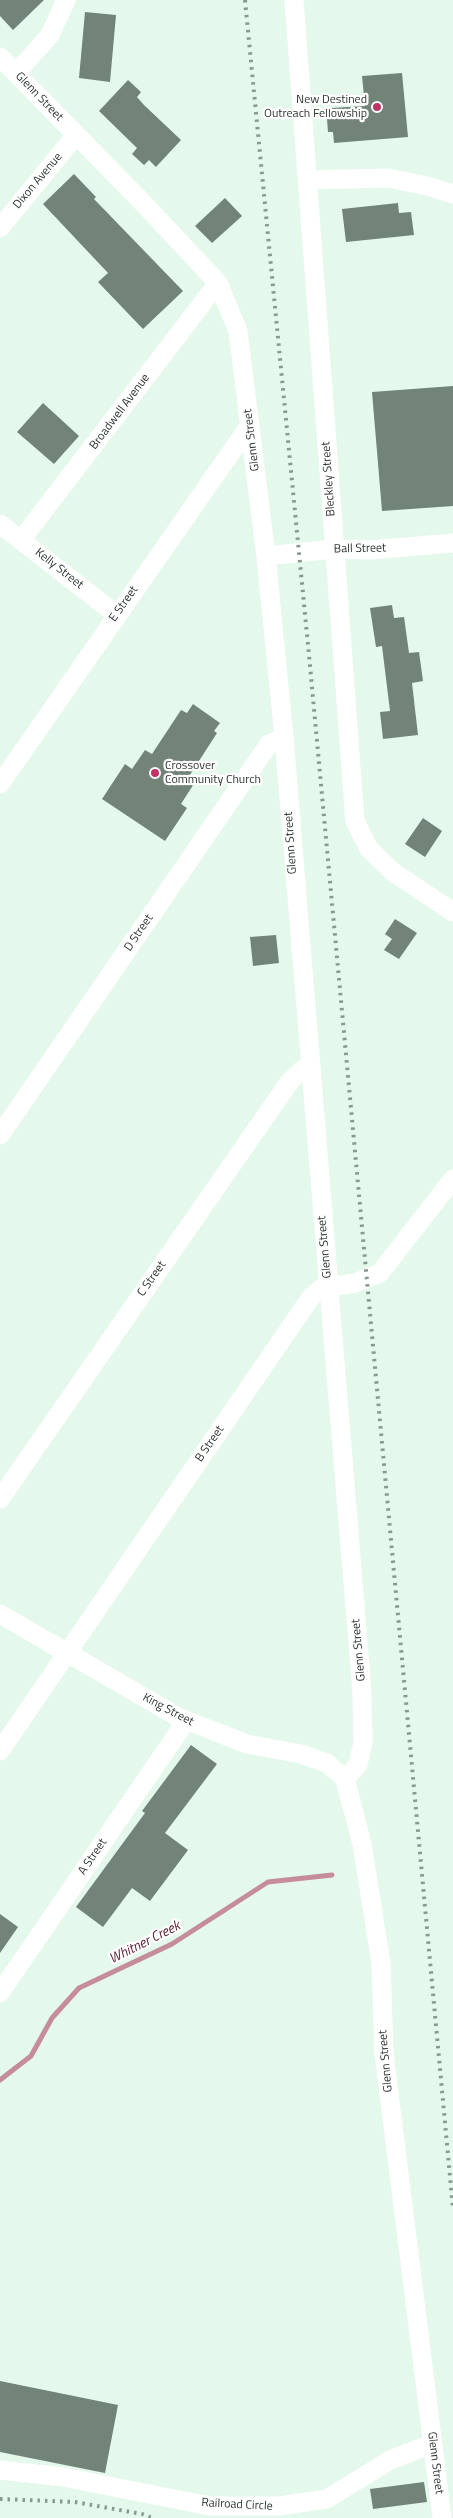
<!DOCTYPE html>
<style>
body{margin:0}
canvas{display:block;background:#e5f8ec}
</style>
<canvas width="453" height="2518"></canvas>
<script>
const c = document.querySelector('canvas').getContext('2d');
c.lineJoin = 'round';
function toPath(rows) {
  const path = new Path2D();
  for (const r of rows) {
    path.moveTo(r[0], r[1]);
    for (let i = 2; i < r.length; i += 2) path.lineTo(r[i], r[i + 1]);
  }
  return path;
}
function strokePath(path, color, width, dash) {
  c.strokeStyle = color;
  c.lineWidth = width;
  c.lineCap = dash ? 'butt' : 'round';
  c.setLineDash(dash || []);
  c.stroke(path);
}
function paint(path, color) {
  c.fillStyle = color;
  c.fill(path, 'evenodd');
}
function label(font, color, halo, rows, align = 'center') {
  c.font = font + ' "Titillium Web",sans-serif';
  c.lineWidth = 4.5;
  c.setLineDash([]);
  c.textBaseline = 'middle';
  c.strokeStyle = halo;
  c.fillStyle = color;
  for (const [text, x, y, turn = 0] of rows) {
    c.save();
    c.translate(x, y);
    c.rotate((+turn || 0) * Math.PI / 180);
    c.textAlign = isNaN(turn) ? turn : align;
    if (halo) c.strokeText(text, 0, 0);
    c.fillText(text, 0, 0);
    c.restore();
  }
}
strokePath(toPath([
 [0,2080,31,2056,52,2018,79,1988,172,1944,268,1882,332,1875]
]), '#c58d99', 5);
paint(toPath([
 [0,0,44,0,13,30,0,16],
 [85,12,116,15,110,82,79,78],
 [402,73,408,137,334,143,333,132,328,132,327,119,332,119,331,108,365,106,362,76],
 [128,80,141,92,137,97,144,105,181,140,156,167,149,160,144,165,132,154,137,148,99,111],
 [74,174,96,197,94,199,183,291,143,329,98,282,108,273,43,204],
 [225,198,242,216,212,243,195,226],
 [398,203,399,213,411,212,414,235,346,242,342,209],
 [453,386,453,506,382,511,372,392],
 [43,403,79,436,54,464,17,432],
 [392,605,394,618,404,617,409,653,419,652,423,681,412,683,418,735,383,739,380,712,390,711,382,646,376,647,370,608],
 [193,704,220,723,214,731,217,733,188,778,195,782,181,804,187,808,165,841,102,799,125,764,132,769,145,750,152,754,181,710,187,713],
 [423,818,442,831,425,857,405,844],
 [395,919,417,933,399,959,384,950,392,939,385,934],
 [276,935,279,963,253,966,250,937],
 [191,1745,217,1764,165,1833,188,1850,150,1901,132,1888,103,1927,76,1907,145,1813,142,1811],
 [0,1914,18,1927,0,1953],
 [0,2381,118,2405,105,2473,0,2452],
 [424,2482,427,2502,373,2509,370,2489]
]), '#728378');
strokePath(toPath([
 [294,0,355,821,369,849,393,872,453,912],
 [0,57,145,205,218,283,238,331,266,556,284,737,362,1692,363,1742,358,1765,345,1779],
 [16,73,50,35,66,0],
 [309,180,388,178,427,186,453,194],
 [0,228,76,135],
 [0,524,117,615],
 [21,540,218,283],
 [266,556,334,549,370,550,453,543],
 [0,784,250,425],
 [0,1135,269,744,284,737],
 [0,1499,290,1081,302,1070,311,1066],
 [0,1614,180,1718,247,1744,301,1754,327,1763,345,1779],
 [0,1751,311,1297,322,1288,355,1283,380,1273,453,1179],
 [345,1779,362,1844,381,1963,384,2053,442,2518],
 [0,1993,186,1721],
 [0,2470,63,2477,210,2506,279,2506,327,2499,390,2460,432,2444]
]), '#fff', 19);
strokePath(toPath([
 [245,0,309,655,453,2209],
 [0,2499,75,2502,142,2514,152,2518]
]), '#8b9890', 4, [2.5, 5]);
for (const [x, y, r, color] of [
 [377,107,5,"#c03365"],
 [155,773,5,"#c03365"]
]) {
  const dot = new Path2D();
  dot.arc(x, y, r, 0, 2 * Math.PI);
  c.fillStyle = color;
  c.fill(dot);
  strokePath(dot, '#fff', 2);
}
label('12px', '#2f3631', '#fff', [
 ["Glenn Street",39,97,46],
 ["Dixon Avenue",38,181,-50],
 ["Broadwell Avenue",120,412,-53],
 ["Glenn Street",252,440,-97],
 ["Bleckley Street",329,479,-94],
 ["Ball Street",360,549,-1],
 ["Kelly Street",59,569,38],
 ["E Street",124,604,-55],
 ["Glenn Street",291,843,-94],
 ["D Street",139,933,-56],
 ["Glenn Street",325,1247,-95],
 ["C Street",152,1279,-55],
 ["B Street",210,1444,-56],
 ["Glenn Street",359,1650,-95],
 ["King Street",168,1710,28],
 ["A Street",93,1857,-56],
 ["Glenn Street",386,2061,-95],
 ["Glenn Street",435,2463,83],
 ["Railroad Circle",237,2505,3]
]);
label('12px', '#2f3631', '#fff', [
 ["New Destined",367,100],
 ["Outreach Fellowship",367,114],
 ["Crossover",165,766,"left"],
 ["Community Church",165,780,"left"]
], 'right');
label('italic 14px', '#662237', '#fff', [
 ["Whitner Creek",145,1943,-27]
]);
</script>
